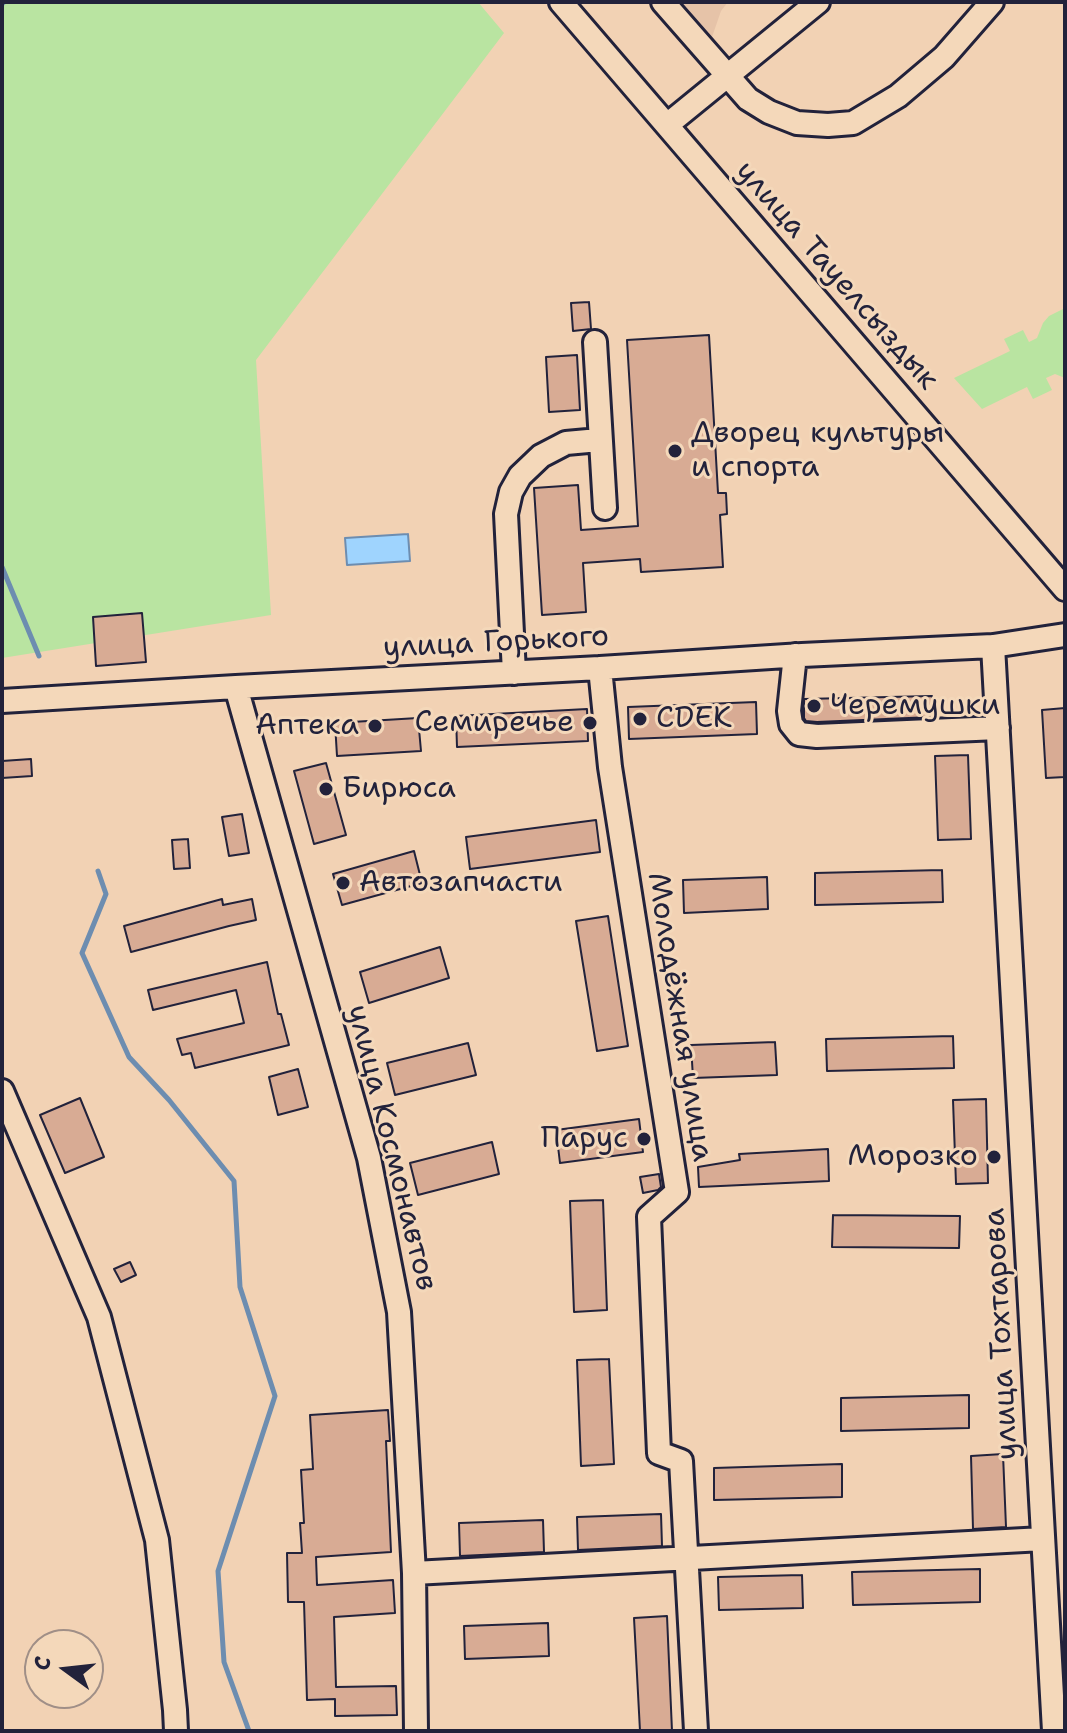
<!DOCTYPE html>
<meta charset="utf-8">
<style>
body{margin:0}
#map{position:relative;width:1067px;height:1733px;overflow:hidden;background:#f2d2b4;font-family:"Shantell Sans",sans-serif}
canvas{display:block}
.frame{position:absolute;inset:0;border:4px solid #22223b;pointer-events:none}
.north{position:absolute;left:24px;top:1629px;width:80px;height:80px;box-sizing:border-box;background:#f4d8ba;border:2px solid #a08f87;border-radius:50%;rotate:285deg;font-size:22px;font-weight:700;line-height:32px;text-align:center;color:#22223b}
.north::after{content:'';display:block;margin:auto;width:28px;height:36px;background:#22223b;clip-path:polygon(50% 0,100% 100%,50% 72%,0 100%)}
</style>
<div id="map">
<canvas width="1067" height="1733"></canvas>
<div class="frame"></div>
<div class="north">С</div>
</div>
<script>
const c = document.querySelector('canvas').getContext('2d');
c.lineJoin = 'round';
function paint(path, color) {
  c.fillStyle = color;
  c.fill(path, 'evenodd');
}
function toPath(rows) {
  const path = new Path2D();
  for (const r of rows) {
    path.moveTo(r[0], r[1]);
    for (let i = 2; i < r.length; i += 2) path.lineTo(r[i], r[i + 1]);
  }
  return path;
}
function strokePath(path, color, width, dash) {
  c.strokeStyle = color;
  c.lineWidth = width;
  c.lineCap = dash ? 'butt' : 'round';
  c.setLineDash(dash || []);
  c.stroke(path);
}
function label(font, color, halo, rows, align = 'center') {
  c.font = font + ' "Shantell Sans",sans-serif';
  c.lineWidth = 6;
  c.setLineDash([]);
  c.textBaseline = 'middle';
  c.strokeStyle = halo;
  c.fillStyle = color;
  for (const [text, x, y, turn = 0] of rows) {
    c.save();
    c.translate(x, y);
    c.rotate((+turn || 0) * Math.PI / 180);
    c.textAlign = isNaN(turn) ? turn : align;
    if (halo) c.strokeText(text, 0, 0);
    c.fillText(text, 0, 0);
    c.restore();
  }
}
paint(toPath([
 [681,2,728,2,721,11,712,37]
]), '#e6c3a8');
paint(toPath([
 [2,2,478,2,504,33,256,360,271,615,2,658],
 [1065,308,1065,378,1055,374,1046,378,1052,390,1033,399,1027,387,982,409,954,378,1010,351,1004,339,1023,330,1029,342,1037,338,1043,323,1049,316]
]), '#b9e4a1');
const water = toPath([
 [408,534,410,561,347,565,345,538,408,534]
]);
paint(water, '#9fd4fe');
strokePath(water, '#6d8db0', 2);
strokePath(toPath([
 [2,4,4,2],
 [2,567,39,656],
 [98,871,106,894,82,953,129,1057,169,1100,234,1181,240,1287,275,1396,218,1571,224,1662,249,1731]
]), '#6d8db0', 5);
const building = toPath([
 [589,302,591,329,573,331,571,303,589,302],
 [709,335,718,493,726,493,727,514,720,515,723,567,641,572,640,559,583,563,586,612,542,615,534,488,578,485,581,530,638,526,627,340,709,335],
 [577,355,580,410,549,412,546,357,577,355],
 [142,613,146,662,96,666,93,617,142,613],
 [932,696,932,717,817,722,806,721,804,718,804,699,932,696],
 [756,702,757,734,629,739,628,707,756,702],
 [1065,708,1065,777,1046,778,1042,710,1065,708],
 [587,709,588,741,457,747,456,716,587,709],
 [418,718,421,751,337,756,335,723,418,718],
 [968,755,971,839,938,840,935,756,968,755],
 [31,759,32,776,2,778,2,761,31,759],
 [326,763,346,835,314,844,294,771,326,763],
 [242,814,249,853,229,856,222,817,242,814],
 [596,820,600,852,470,869,466,837,596,820],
 [188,839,190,868,174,869,172,840,188,839],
 [414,851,422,883,342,905,333,874,414,851],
 [942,870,943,902,815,905,815,873,942,870],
 [767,877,768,909,684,913,683,880,767,877],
 [222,899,223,905,252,899,256,920,229,926,131,952,124,926,222,899],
 [608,916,628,1046,597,1051,576,921,608,916],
 [440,947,449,978,369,1003,360,972,440,947],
 [267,962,278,1014,281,1014,289,1045,195,1068,191,1053,182,1055,177,1039,244,1023,236,990,153,1010,148,990,267,962],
 [953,1036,954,1068,827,1071,826,1039,953,1036],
 [775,1042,777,1075,693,1078,691,1045,775,1042],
 [468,1043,476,1075,395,1095,387,1063,468,1043],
 [298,1069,308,1107,278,1115,269,1077,298,1069],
 [80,1098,104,1157,65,1173,40,1115,80,1098],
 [986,1099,988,1183,956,1184,953,1100,986,1099],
 [639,1119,643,1152,560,1163,556,1130,639,1119],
 [492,1142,499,1174,418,1195,410,1163,492,1142],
 [828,1149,829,1181,699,1187,698,1167,740,1160,739,1154,828,1149],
 [659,1174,661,1187,658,1190,643,1193,640,1177,659,1174],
 [603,1200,607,1310,574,1312,570,1201,603,1200],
 [833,1215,960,1216,959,1248,832,1247,833,1215],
 [130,1262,136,1275,121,1282,114,1269,130,1262],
 [609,1359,614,1464,581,1466,577,1360,609,1359],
 [969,1395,969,1428,841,1431,841,1398,969,1395],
 [388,1410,390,1441,386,1441,391,1552,316,1557,317,1585,393,1580,395,1613,334,1617,336,1687,396,1686,397,1715,335,1716,335,1699,307,1700,304,1602,288,1602,287,1553,302,1553,300,1523,304,1523,301,1470,313,1469,310,1415,388,1410],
 [1003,1454,1006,1527,973,1529,971,1456,1003,1454],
 [842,1464,842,1497,714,1500,714,1468,842,1464],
 [661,1514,662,1546,578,1550,577,1517,661,1514],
 [543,1520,544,1552,460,1556,459,1523,543,1520],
 [980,1569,980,1602,853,1605,852,1572,980,1569],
 [802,1575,803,1608,719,1610,718,1577,802,1575],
 [667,1616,672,1731,640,1731,634,1618,667,1616],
 [548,1623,549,1656,465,1659,464,1626,548,1623]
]);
paint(building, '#d8ab94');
strokePath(building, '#22223b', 2);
const minor = toPath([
 [561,2,1065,589],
 [663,2,748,99,769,112,797,123,828,125,853,123,898,96,944,57,992,2],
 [667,125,818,2],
 [595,342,605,508],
 [993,646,1054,1731],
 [795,655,789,711,791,724,799,734,817,736,998,728],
 [600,668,610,767,677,1192,649,1217,659,1453,681,1461,696,1731],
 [514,673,506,514,511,492,520,476,541,456,566,443,599,440],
 [236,687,369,1158,399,1312,414,1573,416,1731],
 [2,701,236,687,600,668,802,655,993,646,1065,635],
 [2,1091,99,1317,157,1540,175,1710,176,1731],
 [414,1573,1043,1539]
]);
strokePath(minor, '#22223b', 28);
strokePath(minor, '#f4d8ba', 22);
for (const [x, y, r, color] of [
 [675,451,8,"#22223b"],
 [814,706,8,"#22223b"],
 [640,719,8,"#22223b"],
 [590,723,8,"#22223b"],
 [375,726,8,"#22223b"],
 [326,789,8,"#22223b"],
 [343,883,8,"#22223b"],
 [644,1139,8,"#22223b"],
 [994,1157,8,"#22223b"]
]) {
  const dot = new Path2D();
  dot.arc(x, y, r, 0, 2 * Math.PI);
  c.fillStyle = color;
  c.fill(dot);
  strokePath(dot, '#f4d8ba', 3);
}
label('30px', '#22223b', '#f4d8ba', [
 ["улица Тауелсыздык",836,276,49],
 ["улица Горького",496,643,-3],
 ["Молодёжная улица",679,1017,81],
 ["улица Космонавтов",391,1148,76],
 ["улица Тохтарова",1002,1334,-93]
]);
label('30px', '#22223b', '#f4d8ba', [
 ["Дворец культуры",691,434],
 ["и спорта",691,468],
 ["Черемушки",830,706],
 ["CDEK",656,719],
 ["Семиречье",574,723,"right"],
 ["Аптека",359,726,"right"],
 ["Бирюса",342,789],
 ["Автозапчасти",359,883],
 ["Парус",628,1139,"right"],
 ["Морозко",978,1157,"right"]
], 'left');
</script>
